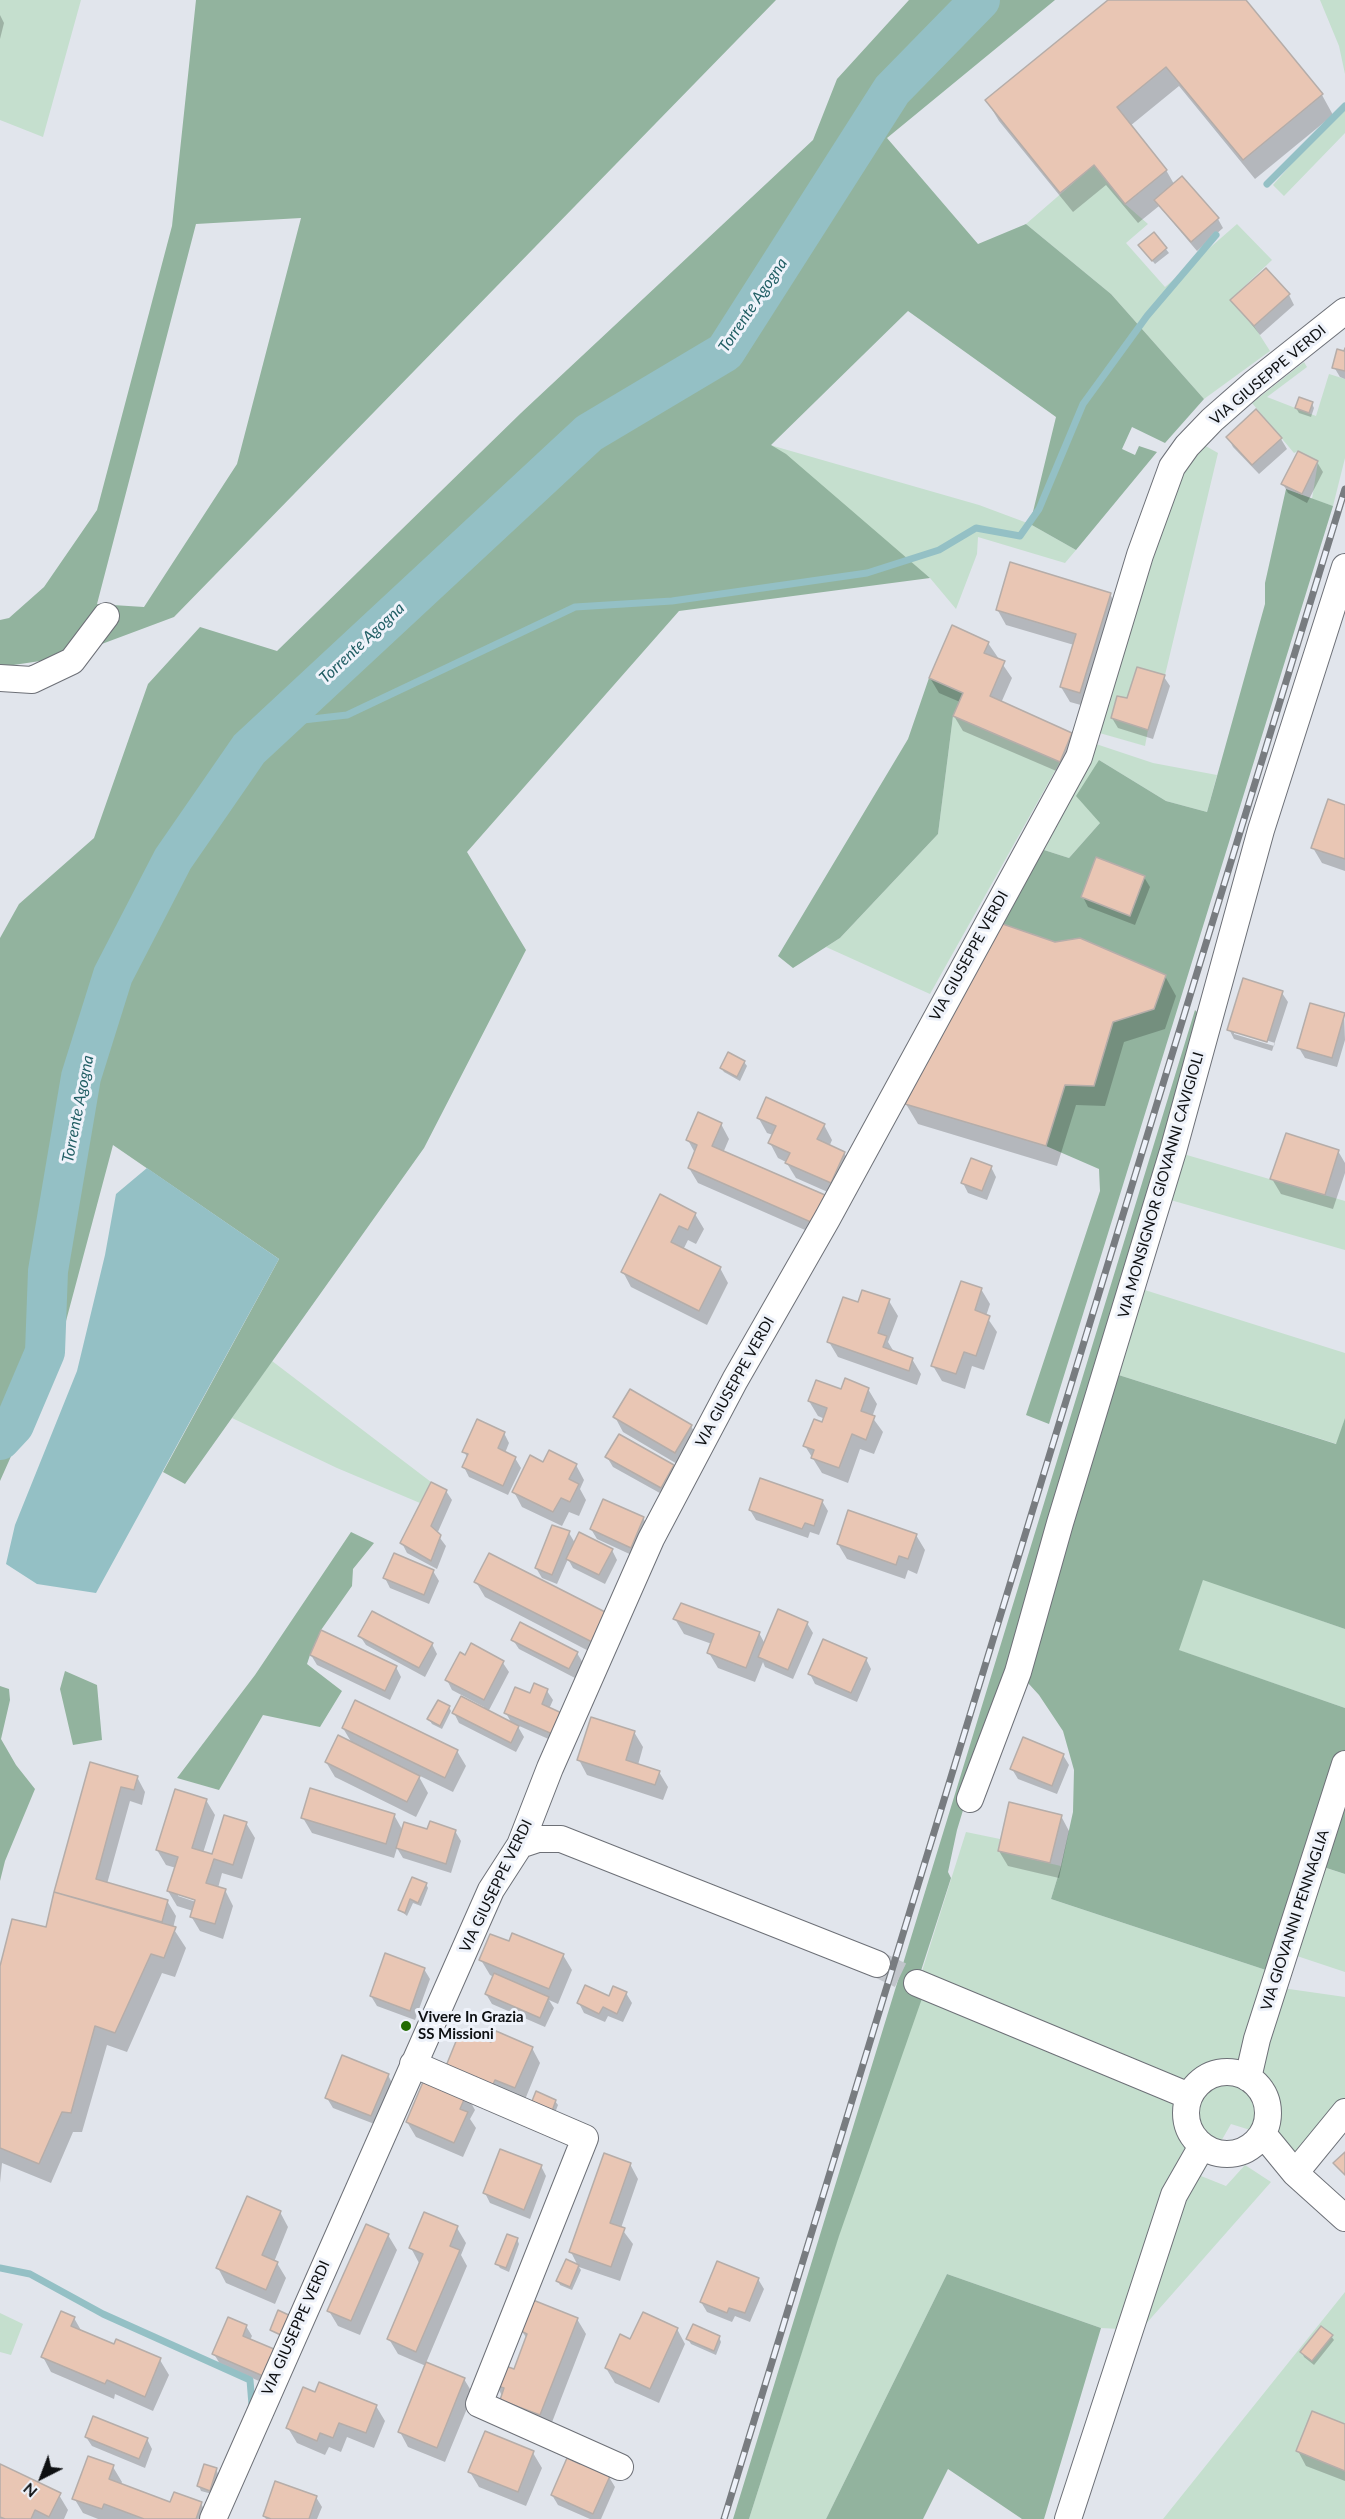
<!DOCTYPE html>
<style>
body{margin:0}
#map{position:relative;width:1345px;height:2519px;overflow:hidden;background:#e1e5ec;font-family:Lato,sans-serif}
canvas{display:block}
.north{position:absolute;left:12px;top:2447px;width:60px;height:60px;-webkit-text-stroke:4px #eef2fa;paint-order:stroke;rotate:222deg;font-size:16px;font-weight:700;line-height:24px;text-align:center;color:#0e1012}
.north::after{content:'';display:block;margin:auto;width:21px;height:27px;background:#0e1012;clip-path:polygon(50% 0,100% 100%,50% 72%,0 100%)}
</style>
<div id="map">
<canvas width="1345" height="2519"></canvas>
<div class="north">N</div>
</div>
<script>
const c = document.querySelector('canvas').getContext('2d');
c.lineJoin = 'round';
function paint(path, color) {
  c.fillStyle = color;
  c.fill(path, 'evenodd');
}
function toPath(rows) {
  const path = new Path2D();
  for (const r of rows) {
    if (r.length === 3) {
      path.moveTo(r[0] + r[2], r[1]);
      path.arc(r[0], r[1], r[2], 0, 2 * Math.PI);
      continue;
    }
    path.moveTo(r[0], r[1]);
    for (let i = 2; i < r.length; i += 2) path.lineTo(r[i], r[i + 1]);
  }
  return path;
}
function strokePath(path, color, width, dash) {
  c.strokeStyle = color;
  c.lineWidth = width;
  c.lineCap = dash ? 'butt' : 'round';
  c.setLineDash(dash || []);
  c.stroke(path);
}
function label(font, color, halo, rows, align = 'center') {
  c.font = font + ' Lato,sans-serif';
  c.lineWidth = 6;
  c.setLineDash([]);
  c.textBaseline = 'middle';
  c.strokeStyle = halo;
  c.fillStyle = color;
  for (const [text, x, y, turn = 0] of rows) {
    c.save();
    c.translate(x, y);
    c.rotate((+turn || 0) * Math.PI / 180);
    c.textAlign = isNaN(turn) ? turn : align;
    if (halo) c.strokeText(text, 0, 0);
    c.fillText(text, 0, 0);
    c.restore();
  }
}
paint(toPath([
 [0,0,81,0,43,137,0,120],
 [1320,0,1345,0,1345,74,1339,46],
 [1345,103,1345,133,1284,196,1273,185],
 [1094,165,1125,204,1148,224,1126,243,1165,287,1237,224,1272,260,1230,300,1254,326,1270,351,1204,399,1111,294,1026,224],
 [1304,362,1307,367,1267,397,1316,416,1329,374,1345,379,1345,458,1333,506,1312,499,1318,461,1298,451,1294,453,1252,403],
 [770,445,979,505,1030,524,1076,550,1065,563,978,537,977,554,956,609,930,578],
 [1204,445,1218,453,1165,675,1137,667,1127,698,1117,696,1111,718,1148,730,1145,746,1096,732,1177,487,1187,466],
 [953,716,1060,762,930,994,826,947,840,938,938,834],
 [1093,743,1153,763,1217,775,1207,812,1166,801,1099,760,1100,823,1069,858,1044,850,1039,846],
 [1173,1151,1345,1201,1345,1250,1160,1197],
 [1132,1286,1345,1353,1345,1418,1337,1444,1106,1371],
 [272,1361,431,1482,420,1503,337,1468,232,1418],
 [1203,1579,1345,1629,1345,1708,1178,1650],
 [966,1832,1000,1839,998,1851,1061,1866,1051,1899,1278,1974,1275,1987,1345,1997,1345,2113,1298,2169,1263,2134,1231,2124,1201,2176,1226,2186,1245,2165,1271,2182,1137,2334,1119,2329,1101,2328,947,2274,826,2519,749,2519],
 [1313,1864,1345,1874,1345,1972,1285,1952],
 [1345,2292,1345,2519,1163,2519],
 [0,2313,23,2324,11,2355,0,2352]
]), '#c5dfce');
paint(toPath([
 [196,0,776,0,174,617,67,657,0,667,0,620,9,618,44,587,97,510,172,226],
 [301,218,237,464,144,607,97,604,196,224],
 [909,0,1055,0,887,138,978,244,1026,224,1111,294,1204,399,1165,443,1132,427,1122,449,1135,455,1139,446,1157,452,1076,550,1030,524,1056,417,908,311,771,445,786,454,930,578,679,611,467,852,526,950,424,1148,185,1484,163,1472,279,1259,113,1145,58,1351,0,1481,0,938,19,904,94,838,148,684,200,627,277,651,521,413,813,140,837,79],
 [1286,489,1333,506,1049,1424,1026,1415,1100,1191,1099,1169,1046,1146,1065,1085,1094,1086,1113,1022,1154,1009,1166,975,1080,938,1055,942,997,922,1044,850,1069,858,1100,823,1076,796,1099,760,1166,801,1207,812,1265,604,1265,583],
 [929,678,963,693,953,716,938,834,840,938,793,968,778,956,908,739],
 [1195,1010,1199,1014,1099,1361,957,1830,948,1872,951,1878,917,1983,926,1987,839,2236,749,2519,733,2519],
 [1106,1371,1336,1444,1345,1418,1345,1629,1203,1580,1179,1650,1345,1708,1345,1874,1314,1864,1278,1974,1051,1899,1061,1866,1073,1812,1074,1770,1063,1731,1039,1695,1018,1672],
 [351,1532,374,1543,353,1569,352,1586,321,1630,310,1655,307,1664,342,1691,320,1727,263,1715,219,1790,177,1778,255,1675],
 [65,1671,97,1685,102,1740,73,1745,60,1689],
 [0,1686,9,1689,10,1700,1,1739,16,1765,35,1789,5,1861,0,1881],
 [947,2274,1101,2328,1044,2519,1022,2519,948,2469,923,2519,826,2519]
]), '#92b39e');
paint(toPath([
 [147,1168,279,1259,96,1593,37,1584,6,1564,15,1525,77,1371,105,1255,116,1194]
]), '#94c0c5');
paint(toPath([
 [1111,0,1244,0,1322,95,1333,115,1255,179,1179,86,1130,126,1166,170,1174,184,1218,219,1223,228,1197,251,1159,206,1138,223,1106,185,1073,212,999,121,987,101],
 [0,15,4,23,0,39],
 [1154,234,1169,253,1155,264,1143,250],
 [1289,295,1294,305,1260,335,1232,300],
 [1345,353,1345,379,1340,377,1334,367],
 [1312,404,1314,408,1311,417,1299,413,1296,408],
 [1256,411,1281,439,1287,449,1259,474,1233,447,1228,437],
 [1317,462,1323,472,1307,503,1288,493,1283,484],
 [1110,594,1118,609,1088,707,1070,702,1061,687,1074,645,1006,625,997,609],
 [988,643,1012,678,1001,703,1071,734,1080,749,1068,776,963,731,954,716,960,702,939,693,930,678],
 [1164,677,1170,686,1153,739,1118,728,1112,718,1128,700],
 [1345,806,1345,871,1322,863,1313,848],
 [1144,877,1150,887,1135,925,1088,907,1083,897],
 [1055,944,1165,976,1176,996,1165,1029,1124,1042,1105,1106,1076,1105,1057,1166,918,1124,906,1104],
 [1282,993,1288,1002,1272,1051,1234,1039,1229,1029],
 [1234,1030,1275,1043,1274,1046,1234,1034],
 [1344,1015,1345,1040,1337,1067,1305,1058,1299,1048],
 [744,1062,747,1066,740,1081,724,1072,721,1068],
 [758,1117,824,1125,832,1140,829,1147,844,1153,853,1168,839,1197,796,1178,786,1162,778,1158,770,1143,773,1135,767,1133],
 [721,1124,729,1139,723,1153,824,1197,833,1212,821,1237,698,1183,689,1168,695,1153,688,1140],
 [1338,1151,1345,1163,1345,1173,1333,1209,1281,1194,1272,1179],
 [991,1167,996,1177,987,1200,968,1193,963,1183],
 [660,1196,695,1214,704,1229,696,1244,688,1240,683,1250,720,1268,728,1283,707,1325,631,1287,623,1272],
 [981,1289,990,1304,986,1316,997,1332,984,1370,972,1366,965,1389,942,1381,933,1366],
 [889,1301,898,1316,888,1342,894,1352,912,1359,921,1374,917,1385,838,1357,829,1342,859,1304],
 [868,1389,877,1404,872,1417,883,1432,874,1454,860,1449,848,1483,822,1473,805,1446,825,1419,818,1416,809,1401,842,1391],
 [615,1417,691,1426,699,1441,684,1468,623,1432],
 [504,1433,509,1443,505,1453,515,1458,521,1468,508,1495,469,1477,464,1467,468,1458,464,1452],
 [607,1457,673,1466,679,1476,667,1497,613,1467],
 [544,1464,576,1465,584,1480,580,1489,586,1500,579,1516,569,1512,562,1526,522,1507,514,1492],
 [446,1491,452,1500,437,1534,446,1546,437,1569,407,1553,402,1543],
 [822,1501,828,1511,819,1535,810,1532,808,1538,756,1520,750,1510],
 [643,1518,649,1528,636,1557,597,1539,591,1529],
 [569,1533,575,1543,612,1550,617,1560,605,1584,573,1568,568,1559,557,1584,542,1578,536,1568],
 [916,1535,925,1550,917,1574,908,1570,905,1579,847,1559,838,1544],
 [433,1571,439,1581,429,1604,390,1588,385,1578],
 [476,1582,610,1616,604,1659,485,1597],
 [675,1619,759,1633,765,1644,807,1623,813,1633,793,1679,765,1667,763,1662,755,1682,718,1668,709,1653,712,1644,684,1634],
 [360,1636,432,1644,437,1654,425,1677,366,1645],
 [513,1640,577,1653,583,1663,575,1678,519,1649],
 [471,1645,503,1663,509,1672,488,1712,512,1724,506,1713,530,1695,535,1685,547,1691,553,1700,549,1709,562,1745,517,1725,524,1737,516,1752,459,1723,454,1713,483,1709,484,1707,452,1690,447,1680],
 [311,1655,396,1667,401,1677,390,1700,317,1665],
 [866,1659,871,1669,857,1702,815,1684,810,1674],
 [449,1707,451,1711,442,1729,432,1724,429,1719],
 [343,1728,457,1751,466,1766,453,1792,418,1775,428,1793,416,1817,335,1777,326,1762,353,1745],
 [634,1732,643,1747,638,1765,659,1772,668,1787,663,1800,587,1775,579,1760],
 [1063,1755,1069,1765,1057,1794,1018,1779,1012,1769],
 [91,1764,137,1777,145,1792,142,1805,130,1801,107,1884,167,1901,176,1916,173,1928,186,1948,175,1977,162,1973,127,2052,107,2045,82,2132,73,2132,51,2183,2,2163,0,2183,0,1973,47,1929],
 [206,1800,215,1815,203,1853,213,1856,246,1823,255,1838,242,1879,222,1873,218,1888,225,1890,233,1906,223,1939,200,1931,191,1916,193,1911,177,1906,168,1891,176,1868,166,1865,157,1850],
 [178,1893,202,1901,202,1904,178,1896],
 [394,1815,403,1831,455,1831,461,1841,451,1873,403,1858,397,1848,394,1858,312,1833,303,1818],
 [1061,1816,1069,1831,1059,1878,1008,1866,999,1851],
 [413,1879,426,1884,428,1888,421,1906,413,1903,407,1916,400,1910],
 [509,1943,563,1955,572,1970,558,2004,549,2000,554,2008,545,2027,492,2004,486,1994,494,1977,490,1975,481,1960],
 [424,1969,430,1979,415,2020,377,2006,371,1996],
 [626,1993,632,2003,623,2022,608,2016,605,2022,584,2013,579,2003],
 [492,2044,532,2048,540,2063,524,2102,454,2086],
 [388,2075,393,2085,377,2125,333,2108,327,2098],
 [466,2094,475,2110,470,2119,476,2128,463,2157,416,2137,407,2122],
 [555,2101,558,2105,553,2118,535,2110],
 [630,2164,638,2179,621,2228,633,2244,620,2281,579,2267,581,2270,572,2290,560,2285,558,2281,578,2266,571,2252],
 [541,2166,546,2176,530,2219,490,2203,485,2193],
 [280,2212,288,2227,274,2262,277,2263,286,2278,275,2304,226,2283,218,2268],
 [457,2228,466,2243,461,2255,467,2266,426,2363,464,2379,473,2394,445,2462,408,2447,400,2432,426,2366,398,2354,389,2339,419,2263,411,2248],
 [388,2235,397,2250,360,2335,338,2326,329,2311],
 [517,2239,519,2244,509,2272,500,2268,497,2264],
 [758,2279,764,2289,750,2322,735,2316,732,2322,707,2312,701,2302],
 [74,2318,82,2332,115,2346,160,2360,169,2375,153,2411,115,2394,114,2399,51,2372,43,2357],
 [577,2319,586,2334,549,2430,510,2414,497,2385,514,2371,527,2339,522,2331],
 [246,2326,252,2336,250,2340,275,2388,220,2364,214,2354],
 [677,2329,685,2344,659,2403,615,2383,606,2368],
 [1331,2336,1334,2340,1314,2365,1304,2357,1302,2352],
 [719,2337,721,2342,716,2355,691,2344,688,2339],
 [316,2394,376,2406,385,2421,374,2448,347,2437,341,2452,329,2447,325,2455,297,2443,288,2428],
 [1345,2426,1345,2481,1306,2466,1298,2451],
 [86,2437,147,2439,152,2449,145,2468,92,2446],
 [533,2453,542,2468,526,2506,479,2487,470,2472],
 [0,2466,59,2495,68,2510,64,2519,0,2519],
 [113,2467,122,2482,121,2485,171,2504,201,2504,210,2519,98,2519,83,2513,74,2498],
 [216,2469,218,2474,212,2494,201,2491,199,2486],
 [609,2477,615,2487,601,2519,590,2519,558,2505,552,2495],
 [316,2497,322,2507,317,2519,266,2519,264,2516]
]), '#0003');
strokePath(toPath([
 [1267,184,1345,106],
 [277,723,347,715,575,607,672,601,867,573,939,550,976,528,1020,536,1039,509,1083,404,1147,316,1216,235],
 [0,2268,30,2274,103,2314,250,2380,252,2405]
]), '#94c0c5', 7);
strokePath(toPath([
 [0,1440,14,1425,45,1352,48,1271,81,1077,113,975,173,859,249,749,589,433,725,352,892,90,980,0]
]), '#94c0c5', 40);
const building = toPath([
 [1108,0,1246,0,1323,94,1243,160,1166,67,1117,107,1167,170,1125,204,1094,165,1060,193,985,100,1108,0],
 [1182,176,1219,218,1191,242,1154,200,1182,176],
 [1154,232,1167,248,1152,261,1138,245,1154,232],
 [1266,268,1290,294,1254,326,1230,300,1266,268],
 [1345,348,1345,371,1332,368,1337,349,1344,351,1345,348],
 [1299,397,1313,402,1309,413,1295,408,1299,397],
 [1256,409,1282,438,1252,465,1226,437,1256,409],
 [1298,451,1318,461,1302,494,1281,484,1298,451],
 [1010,562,1111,593,1080,693,1060,687,1076,634,996,610,1010,562],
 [952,625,989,642,984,653,1005,661,990,696,1072,733,1060,762,953,716,963,693,929,678,952,625],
 [1137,667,1165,675,1148,730,1111,718,1117,696,1127,698,1137,667],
 [1328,799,1345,805,1345,859,1311,848,1328,799],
 [1096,857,1145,876,1130,916,1081,897,1096,857],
 [997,922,1055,942,1080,938,1166,975,1154,1009,1113,1022,1094,1086,1065,1085,1046,1146,905,1104,997,922],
 [1243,978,1283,991,1267,1042,1227,1030,1243,978],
 [1310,1003,1345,1013,1332,1058,1297,1048,1310,1003],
 [728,1052,745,1061,737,1077,720,1068,728,1052],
 [766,1097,825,1124,817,1139,845,1152,831,1183,785,1163,790,1153,768,1143,776,1126,757,1118,766,1097],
 [698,1112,722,1123,712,1146,825,1195,813,1223,688,1168,697,1145,686,1140,698,1112],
 [1286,1133,1339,1150,1325,1195,1270,1179,1286,1133],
 [971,1158,992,1166,982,1191,961,1183,971,1158],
 [660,1194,696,1213,688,1230,679,1226,671,1242,721,1267,699,1311,621,1272,660,1194],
 [961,1281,982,1288,975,1310,990,1316,976,1356,964,1352,956,1374,931,1366,961,1281],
 [862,1290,890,1299,878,1333,887,1336,883,1347,913,1358,909,1371,827,1342,843,1297,858,1302,862,1290],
 [845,1378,869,1388,861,1411,875,1416,866,1440,852,1434,839,1468,811,1458,814,1450,803,1446,814,1419,822,1422,827,1408,808,1401,816,1380,841,1389,845,1378],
 [630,1389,692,1425,675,1453,613,1417,630,1389],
 [477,1419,505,1432,498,1448,516,1457,503,1486,462,1467,468,1454,462,1452,477,1419],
 [619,1434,674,1465,661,1488,605,1457,619,1434],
 [549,1450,577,1464,569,1479,579,1484,570,1502,561,1498,553,1512,512,1492,530,1455,543,1462,549,1450],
 [760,1478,823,1500,814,1526,805,1523,802,1529,749,1510,760,1478],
 [431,1482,447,1490,431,1526,441,1535,431,1561,400,1543,431,1482],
 [603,1499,644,1517,631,1548,590,1529,603,1499],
 [848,1510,917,1534,908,1559,899,1556,896,1565,837,1544,848,1510],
 [552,1525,570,1531,552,1575,535,1568,552,1525],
 [579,1532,613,1549,599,1575,566,1559,579,1532],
 [394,1553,434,1570,424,1595,383,1578,394,1553],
 [489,1553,611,1615,596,1644,474,1582,489,1553],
 [681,1603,760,1632,746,1668,707,1653,714,1634,673,1619,681,1603],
 [778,1609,808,1622,788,1670,758,1657,778,1609],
 [372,1611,433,1643,419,1668,358,1636,372,1611],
 [520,1622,578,1652,569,1669,511,1640,520,1622],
 [321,1630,397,1666,385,1691,310,1655,321,1630],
 [823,1639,867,1658,851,1693,808,1674,823,1639],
 [471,1643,504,1661,484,1700,445,1680,460,1652,465,1655,471,1643],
 [534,1683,548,1689,542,1704,566,1715,557,1736,504,1713,515,1687,530,1693,534,1683],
 [461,1696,519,1726,511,1743,452,1713,461,1696],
 [355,1700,458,1750,445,1778,342,1728,355,1700],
 [438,1700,450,1706,440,1726,427,1719,438,1700],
 [591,1717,635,1731,626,1760,660,1771,655,1785,577,1760,591,1717],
 [338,1735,420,1776,407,1802,325,1762,338,1735],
 [1023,1737,1064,1754,1052,1786,1010,1769,1023,1737],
 [90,1762,138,1776,134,1790,121,1787,96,1879,168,1900,162,1922,54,1892,90,1762],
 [310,1788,395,1814,386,1844,301,1818,310,1788],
 [175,1789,207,1799,192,1848,212,1854,224,1815,247,1822,233,1865,214,1859,206,1883,226,1889,215,1924,190,1917,195,1900,167,1891,178,1857,156,1850,175,1789],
 [1009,1802,1062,1815,1050,1863,998,1851,1009,1802],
 [430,1821,456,1830,446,1864,396,1848,404,1822,427,1829,430,1821],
 [412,1877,427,1883,418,1903,410,1899,405,1913,398,1910,412,1877],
 [54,1892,176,1927,164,1958,151,1954,115,2033,95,2026,71,2113,62,2112,39,2164,0,2148,0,1966,12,1919,46,1927,54,1892],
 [512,1933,564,1954,549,1989,479,1960,490,1934,509,1941,512,1933],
 [385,1953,425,1968,410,2011,370,1996,385,1953],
 [494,1973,549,1997,540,2018,485,1994,494,1973],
 [585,1985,609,1996,613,1986,627,1992,617,2014,603,2007,599,2014,577,2003,585,1985],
 [461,2029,491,2042,496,2031,533,2047,515,2088,495,2080,490,2091,444,2071,461,2029],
 [342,2055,389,2074,371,2116,325,2098,342,2055],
 [426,2075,467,2093,460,2109,468,2112,454,2143,406,2122,426,2075],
 [536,2091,556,2100,551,2114,530,2106,536,2091],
 [500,2149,542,2165,524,2210,483,2193,500,2149],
 [1345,2152,1345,2175,1333,2163,1345,2152],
 [604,2153,631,2163,610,2223,625,2228,611,2267,569,2252,604,2153],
 [247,2196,281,2211,262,2255,278,2262,266,2290,216,2268,247,2196],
 [424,2212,458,2226,450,2246,460,2250,416,2352,387,2339,423,2254,409,2248,424,2212],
 [366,2224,389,2234,351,2321,327,2311,366,2224],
 [507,2234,518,2238,506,2268,495,2264,507,2234],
 [566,2259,579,2265,570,2287,556,2281,566,2259],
 [717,2261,759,2278,745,2313,729,2308,727,2313,700,2302,717,2261],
 [533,2300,578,2318,540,2415,500,2400,504,2388,495,2385,503,2365,514,2369,527,2334,521,2331,533,2300],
 [278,2310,293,2317,285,2337,270,2330,278,2310],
 [61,2311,75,2317,71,2326,114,2344,116,2339,161,2358,145,2397,107,2380,105,2384,41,2357,61,2311],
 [643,2312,678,2328,650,2389,605,2368,620,2334,630,2339,643,2312],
 [228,2317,247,2325,243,2336,281,2352,270,2379,212,2354,228,2317],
 [693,2324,720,2336,714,2351,686,2339,693,2324],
 [1321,2326,1333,2335,1312,2361,1300,2352,1321,2326],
 [426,2362,465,2378,437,2448,398,2432,426,2362],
 [319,2382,377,2405,366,2433,339,2423,333,2438,320,2433,317,2441,286,2428,303,2387,315,2392,319,2382],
 [1312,2411,1345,2424,1345,2471,1296,2451,1312,2411],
 [93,2416,148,2438,139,2459,85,2437,93,2416],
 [485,2431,534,2451,518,2492,468,2472,485,2431],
 [88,2456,114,2465,109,2479,170,2502,174,2492,202,2502,196,2519,144,2519,104,2504,102,2509,72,2499,88,2456],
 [583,2456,610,2476,593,2514,551,2495,567,2458,580,2464,583,2456],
 [0,2464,61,2493,49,2517,35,2510,31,2519,5,2519,0,2517,0,2464],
 [204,2464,217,2468,210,2491,197,2486,204,2464],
 [275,2481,317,2496,309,2519,271,2519,263,2516,275,2481]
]);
paint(building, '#e9c6b4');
strokePath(building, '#b5ada9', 1.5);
strokePath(toPath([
 [877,1964,917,1983]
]), '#c1c5cb', 26, [26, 13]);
const street = toPath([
 [0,678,32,680,72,661,106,616],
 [970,1799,1018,1672,1060,1523,1173,1151,1261,830,1345,567],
 [520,1845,538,1839,561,1839,877,1964],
 [917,1983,1189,2096],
 [413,2064,585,2138,479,2404,620,2467],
 [1227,2113,41],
 [1248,2078,1257,2039,1345,1764],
 [1263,2134,1295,2173,1345,2218],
 [1295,2173,1345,2112],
 [213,2519,491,1890,520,1845,550,1768,651,1539,735,1380,827,1219,1079,757,1140,555,1172,467,1187,446,1212,420,1253,384,1345,311],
 [1068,2519,1174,2195,1202,2146]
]);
strokePath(street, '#6d7077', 28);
strokePath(street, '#fff', 26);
const rail = toPath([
 [724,2519,1345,489]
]);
strokePath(rail, '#787c80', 7);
strokePath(rail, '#eef2fa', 4.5, [14]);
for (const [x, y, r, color] of [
 [406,2026,6,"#226a03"]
]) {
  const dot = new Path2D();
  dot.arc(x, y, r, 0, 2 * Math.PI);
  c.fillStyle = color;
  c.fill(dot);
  strokePath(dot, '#eef2fa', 2);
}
label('15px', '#0e1012', '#eef2fa', [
 ["VIA GIUSEPPE VERDI",1268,375,-40],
 ["VIA GIUSEPPE VERDI",969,956,-61],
 ["VIA MONSIGNOR GIOVANNI CAVIGIOLI",1161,1185,-74],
 ["VIA GIUSEPPE VERDI",735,1382,-61],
 ["VIA GIUSEPPE VERDI",496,1886,-64],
 ["VIA GIOVANNI PENNAGLIA",1295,1920,-72],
 ["VIA GIUSEPPE VERDI",296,2328,-66]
]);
label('bold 15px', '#0e1012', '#eef2fa', [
 ["Vivere In Grazia",418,2017],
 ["SS Missioni",418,2034]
], 'left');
label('italic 16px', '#215e64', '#eef2fa', [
 ["Torrente Agogna",753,305,-56],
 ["Torrente Agogna",362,643,-43],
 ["Torrente Agogna",78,1109,-79]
]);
</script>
